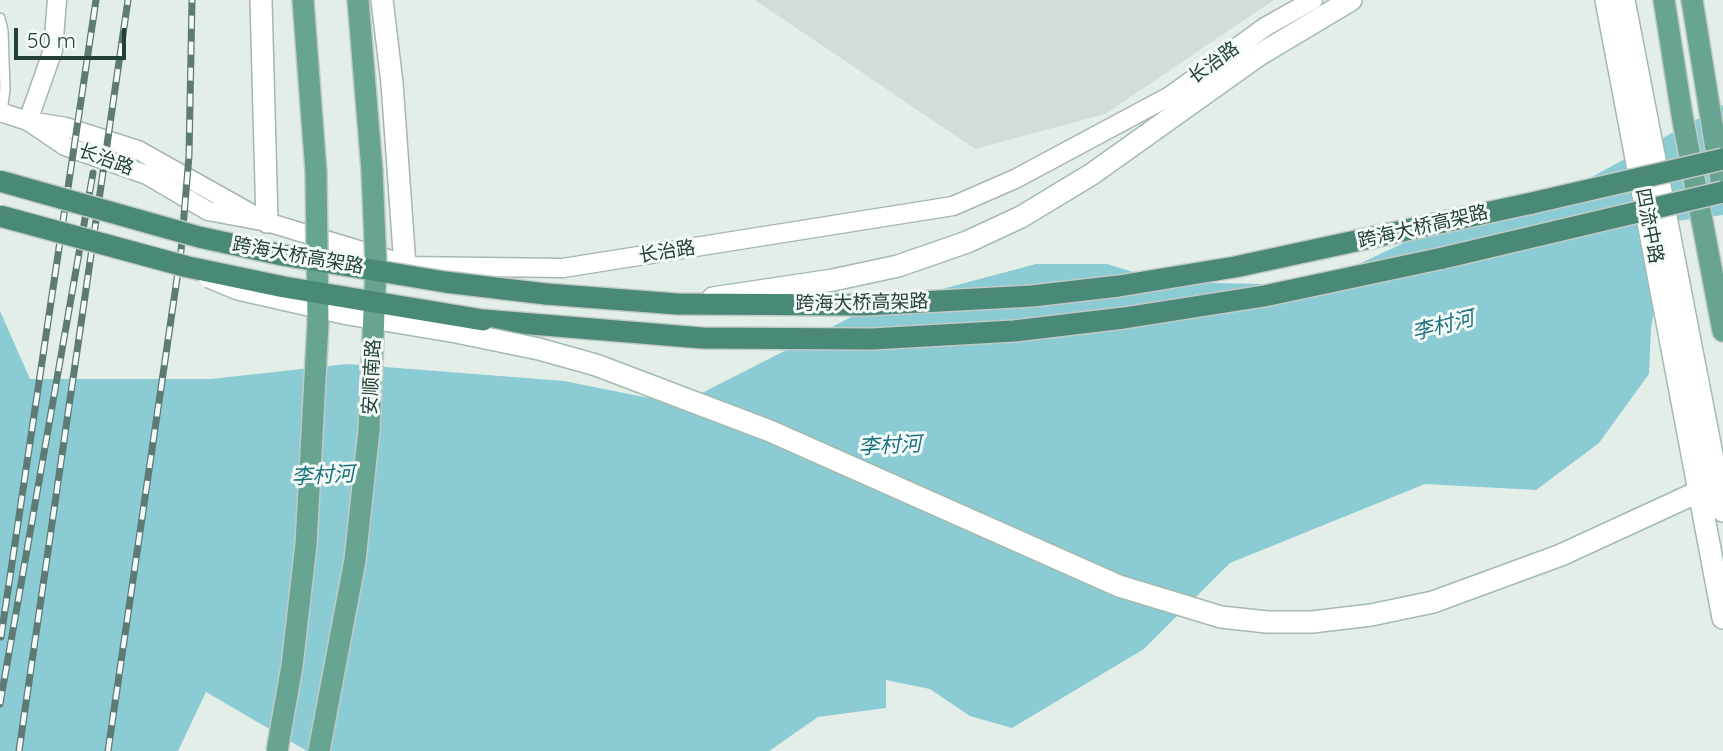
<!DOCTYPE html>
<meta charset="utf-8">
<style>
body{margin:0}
#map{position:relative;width:1723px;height:751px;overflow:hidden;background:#e4eee9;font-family:Quicksand,sans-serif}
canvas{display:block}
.scale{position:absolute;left:14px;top:28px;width:112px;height:32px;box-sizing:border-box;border:4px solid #224037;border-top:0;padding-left:9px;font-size:21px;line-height:24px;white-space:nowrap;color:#224037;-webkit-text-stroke:5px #f4faf7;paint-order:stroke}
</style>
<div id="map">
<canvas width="1723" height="751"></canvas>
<div class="scale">50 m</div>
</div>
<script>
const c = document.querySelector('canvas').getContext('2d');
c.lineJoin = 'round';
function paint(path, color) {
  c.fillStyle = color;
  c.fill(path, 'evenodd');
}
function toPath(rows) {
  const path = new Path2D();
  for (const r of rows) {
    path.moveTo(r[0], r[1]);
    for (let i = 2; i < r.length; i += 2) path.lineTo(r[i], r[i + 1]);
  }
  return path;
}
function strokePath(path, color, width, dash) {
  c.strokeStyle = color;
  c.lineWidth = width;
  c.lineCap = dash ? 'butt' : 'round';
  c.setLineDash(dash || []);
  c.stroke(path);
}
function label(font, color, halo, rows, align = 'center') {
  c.font = font + ' Quicksand,"Noto Sans SC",sans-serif';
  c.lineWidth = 6;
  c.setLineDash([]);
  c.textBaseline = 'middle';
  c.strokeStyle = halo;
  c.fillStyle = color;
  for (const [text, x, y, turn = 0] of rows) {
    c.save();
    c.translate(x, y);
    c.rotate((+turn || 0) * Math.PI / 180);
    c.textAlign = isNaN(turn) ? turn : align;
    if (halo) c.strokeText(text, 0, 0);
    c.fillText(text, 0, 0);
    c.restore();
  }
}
paint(toPath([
 [755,0,1274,0,1105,114,975,149]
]), '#d2ddd8');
paint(toPath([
 [1723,105,1723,215,1669,222,1651,328,1649,374,1599,443,1536,490,1425,484,1230,563,1144,649,1012,728,970,716,930,689,886,680,886,708,818,717,769,751,307,751,206,692,178,751,0,751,0,311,30,379,211,379,347,364,564,381,649,398,692,398,867,309,1036,264,1107,264,1166,282,1314,285,1457,218,1539,206]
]), '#8bcbd3');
const service = toPath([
 [0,18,3,31,5,89,2,112]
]);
const minor = toPath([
 [0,112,28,121,65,146,147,175,208,211,267,222,408,265,405,266,563,268,953,206,1015,179,1170,96,1265,27,1313,0],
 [28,121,53,50,57,0],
 [35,122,66,127,138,150,252,214]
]);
const tertiary = toPath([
 [261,0,267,222],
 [382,0,392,83,405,266]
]);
const secondary = toPath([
 [1606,0,1723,618],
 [1624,0,1723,511],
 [713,298,833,280,898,266,967,242,1021,217,1092,174,1259,55,1351,0],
 [1433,602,1561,555,1711,486]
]);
const primary = toPath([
 [303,0,316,172],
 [358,0,372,171],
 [1664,0,1682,115,1723,331],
 [1692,0,1723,192]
]);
const trunk = toPath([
 [546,294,677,304,865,305,1032,296,1119,286,1235,267,1532,203],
 [483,320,702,338,872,339,1014,331,1124,318,1264,296,1443,258]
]);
strokePath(service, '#a6b6b0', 12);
strokePath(minor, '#a6b6b0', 21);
strokePath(tertiary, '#a6b6b0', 24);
strokePath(secondary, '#a2bab0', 24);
strokePath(primary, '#c1cac7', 24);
strokePath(trunk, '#c1cac7', 24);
strokePath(service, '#fff', 9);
strokePath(minor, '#fff', 18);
strokePath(tertiary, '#fff', 21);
strokePath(secondary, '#fff', 21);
strokePath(primary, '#67a492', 21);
strokePath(trunk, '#4a8878', 21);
const rail = toPath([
 [1,637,96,0],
 [0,704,93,173],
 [19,751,128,0],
 [108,751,181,251,189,156,192,0]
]);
strokePath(rail, '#5d7b72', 7);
strokePath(rail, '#f4faf7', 4.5, [13]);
const secondaryBridge = toPath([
 [209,277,238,289,348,314,456,332,539,349,596,365,770,431,1119,586,1221,617,1267,622,1312,622,1371,615,1433,602]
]);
const primaryBridge = toPath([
 [277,751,292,666,306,544,318,323,316,172],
 [319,751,355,560,369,430,376,266,372,171]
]);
const trunkBridge = toPath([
 [0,181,199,237,282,255,445,282,546,294],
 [1532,203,1723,159],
 [0,216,188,267,284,287,483,320],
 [1443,258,1723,192]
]);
strokePath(secondaryBridge, '#a2bab0', 24, []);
strokePath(primaryBridge, '#c1cac7', 24, []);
strokePath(trunkBridge, '#c1cac7', 24, []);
strokePath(secondaryBridge, '#fff', 21);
strokePath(primaryBridge, '#67a492', 21);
strokePath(trunkBridge, '#4a8878', 21);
label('19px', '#224037', '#f4faf7', [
 ["长治路",1214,63,-36],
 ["长治路",106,160,20],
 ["四流中路",1649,226,79],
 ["跨海大桥高架路",1423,227,-13],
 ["长治路",667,252,-9],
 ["跨海大桥高架路",298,256,10],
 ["跨海大桥高架路",862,303,-1],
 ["安顺南路",372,377,-87]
]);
label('italic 21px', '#1b717d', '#f4faf7', [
 ["李村河",1443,326,-14],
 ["李村河",890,446,-3],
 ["李村河",323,476,-3]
]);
</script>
